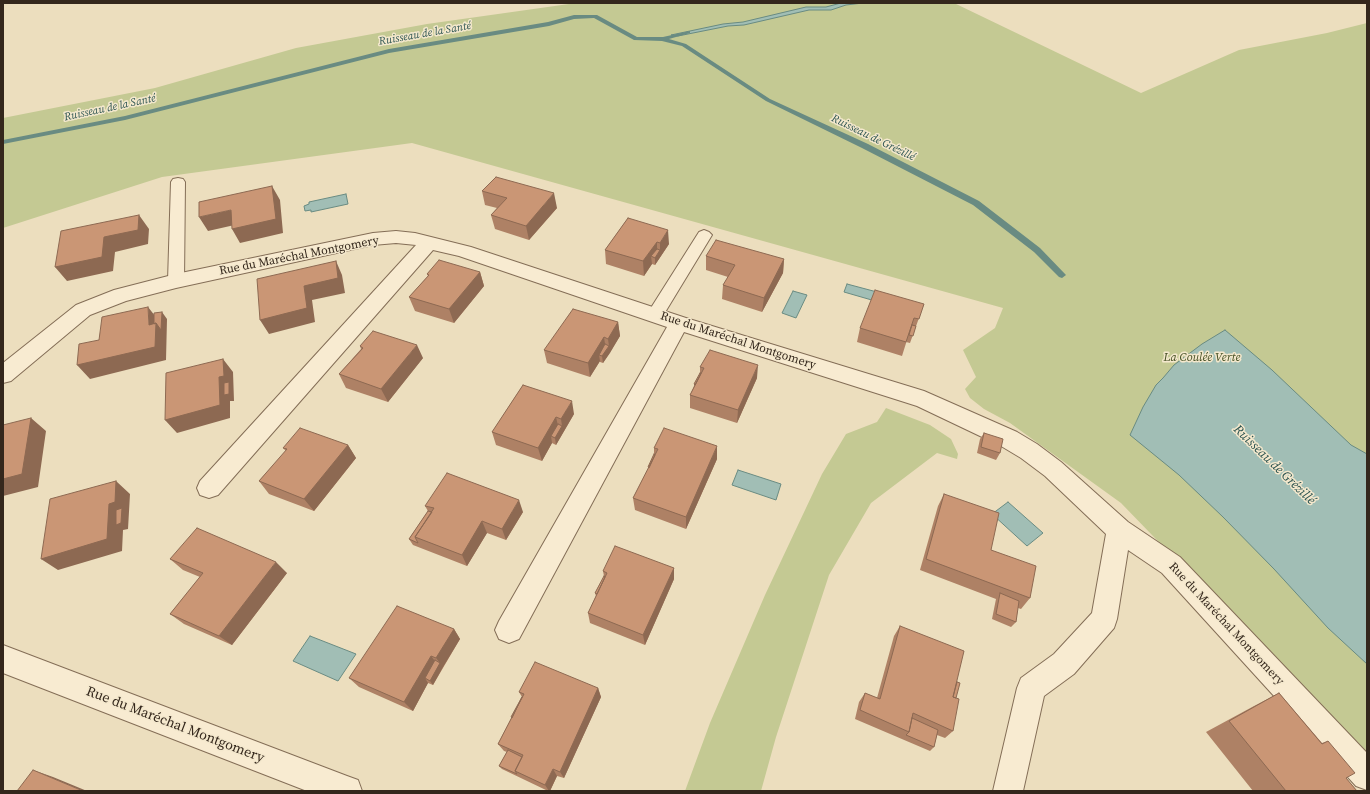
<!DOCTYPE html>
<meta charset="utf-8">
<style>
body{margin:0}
#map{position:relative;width:1370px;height:794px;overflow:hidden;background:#ecdebe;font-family:"Source Serif 4",serif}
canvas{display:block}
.frame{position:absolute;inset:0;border:4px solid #34271c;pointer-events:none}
</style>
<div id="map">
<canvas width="1370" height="794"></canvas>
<div class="frame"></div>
</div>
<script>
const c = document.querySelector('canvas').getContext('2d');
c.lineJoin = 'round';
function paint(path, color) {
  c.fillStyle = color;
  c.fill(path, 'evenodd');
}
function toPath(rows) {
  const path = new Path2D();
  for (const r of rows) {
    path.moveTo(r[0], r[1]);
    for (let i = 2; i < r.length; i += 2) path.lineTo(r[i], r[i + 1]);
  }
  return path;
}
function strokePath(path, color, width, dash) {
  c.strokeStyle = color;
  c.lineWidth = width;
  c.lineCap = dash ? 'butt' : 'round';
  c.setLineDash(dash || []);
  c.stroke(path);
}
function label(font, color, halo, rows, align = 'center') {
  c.font = font + ' "Source Serif 4",serif';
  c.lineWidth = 3;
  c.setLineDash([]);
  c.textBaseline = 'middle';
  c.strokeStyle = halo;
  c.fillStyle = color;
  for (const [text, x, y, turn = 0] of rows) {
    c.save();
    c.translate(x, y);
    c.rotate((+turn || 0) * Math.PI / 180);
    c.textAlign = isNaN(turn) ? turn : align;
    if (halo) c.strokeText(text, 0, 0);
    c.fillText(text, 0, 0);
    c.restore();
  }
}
paint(toPath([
 [576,3,954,3,1141,93,1239,50,1327,33,1367,23,1367,757,1121,503,1010,423,984,409,970,398,965,389,976,377,963,350,995,328,1003,308,412,143,162,177,3,228,3,118,155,88,296,48,427,24],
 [886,408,930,425,951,439,958,454,957,459,937,453,871,503,829,575,776,737,761,791,685,791,710,723,765,595,822,474,846,434,877,422]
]), '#c4c993');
const water = toPath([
 [841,3,863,3,846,5,831,10,809,10,744,25,728,26,678,36,671,35,723,24,743,22,806,7,826,7,841,3],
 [346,194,348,204,311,212,311,210,305,211,304,206,309,204,309,202,346,194],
 [847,284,892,296,889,305,844,292,847,284],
 [793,291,807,295,796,318,782,313,793,291],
 [1225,330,1272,370,1351,445,1367,454,1367,664,1328,628,1274,569,1223,517,1179,475,1130,435,1143,407,1156,385,1163,378,1174,365,1202,344,1225,330],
 [738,470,781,484,776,500,732,485,738,470],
 [1008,502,1043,533,1027,546,992,514,1008,502],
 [310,636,356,654,338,681,293,661,310,636]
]);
paint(water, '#a1beb5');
strokePath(water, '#698b82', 1);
paint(toPath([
 [574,15,597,15,637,37,663,37,690,31,690,33,669,39,686,44,770,99,868,144,979,201,1040,248,1066,275,1062,278,1059,277,1034,252,973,205,862,148,766,101,682,46,662,41,634,40,594,18,574,19,549,26,389,53,125,120,3,144,3,140,125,116,389,49,548,22,574,15]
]), '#698b82');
const service = toPath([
 [178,178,183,179,185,182,184,281,182,285,176,287,170,285,168,281,171,182,173,179,178,178],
 [704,230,709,232,712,235,661,319,655,321,649,319,647,315,649,311,699,232,704,230]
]);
const minor = toPath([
 [396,231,415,233,471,247,686,318,924,391,1017,432,1037,444,1061,462,1128,522,1180,557,1367,753,1367,790,1356,786,1162,573,1128,550,1117,619,1114,628,1074,674,1044,696,1023,791,993,791,1017,688,1021,678,1054,654,1092,613,1106,534,1045,476,1021,458,1001,446,917,406,684,332,519,639,509,643,499,639,495,630,499,621,667,327,459,256,433,250,218,495,209,498,200,495,197,488,200,481,416,245,396,243,373,245,176,288,126,301,90,315,11,381,3,383,3,363,76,305,114,290,176,274,373,233,396,231],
 [3,645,347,776,358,780,362,791,307,791,3,673,3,645]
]);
strokePath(service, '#846e57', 2);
strokePath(minor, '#846e57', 2);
paint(service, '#f8ebd1');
paint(minor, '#f8ebd1');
paint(toPath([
 [482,191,557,208,529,240,495,229,491,215,497,208,485,205],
 [628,218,669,244,655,265,652,264,644,276,606,264,605,250],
 [706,256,784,259,783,273,762,312,722,299,723,285,728,277,706,270],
 [480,272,484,286,454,323,415,311,409,297,428,276,427,274],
 [924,304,910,343,906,342,907,340,902,356,857,342,860,328],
 [618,322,620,336,603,363,600,362,600,361,590,377,547,363,544,350],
 [360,346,423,358,388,402,346,388,339,374,361,349],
 [700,367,757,378,737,423,690,408,690,395,694,386,694,384,700,373],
 [523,385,574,414,556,445,552,443,542,461,496,445,492,432],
 [984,433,1000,453,996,460,977,453,980,439],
 [348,445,356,458,314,511,269,494,259,481,286,451,283,448],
 [654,448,717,459,686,529,635,510,633,498,648,469,648,467,654,454],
 [944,494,991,550,1030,598,1021,609,1018,608,1016,622,1011,627,992,619,996,599,920,570,938,506],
 [425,506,523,512,506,540,487,533,467,566,413,545,409,539,428,511],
 [170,559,287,573,232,645,184,624,170,614,200,577,183,570],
 [674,568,674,579,645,645,590,623,588,613,596,596,595,593,604,576,603,571],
 [900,626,957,682,956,698,953,731,945,738,937,735,934,747,930,751,855,719,859,702,865,693,877,698,894,636],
 [454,629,460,639,433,685,428,683,413,711,359,687,349,678],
 [598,688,601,697,564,778,557,776,550,791,548,791,502,769,499,766,507,752,504,751,498,744,522,697,519,692],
 [1279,693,1322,743,1328,741,1346,778,1357,791,1253,791,1206,732,1254,706]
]), '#ae8165');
paint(toPath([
 [272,186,280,200,283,233,240,243,232,229],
 [554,193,557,208,529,240,526,226],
 [231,210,239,224,208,231,199,217],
 [139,215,149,229,148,244,115,252,113,271,67,281,55,267,104,237],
 [668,230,669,244,655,265,655,258,651,256,652,264,644,276,643,261,657,242,657,255,660,250,660,243],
 [784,259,783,273,762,312,764,298],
 [336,261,342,275,345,293,312,300,315,322,269,334,260,320,304,286],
 [480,272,484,286,454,323,449,309],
 [148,307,159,321,162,312,167,319,166,360,90,379,77,365,149,325],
 [618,322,620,336,610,353,608,339],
 [604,337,606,351,609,346,610,353,603,363,602,356,599,355,600,361,590,377,588,363],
 [417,345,423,358,388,402,381,389],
 [223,359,233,372,234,401,230,401,230,418,177,433,165,420,219,377],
 [758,365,757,378,737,423,738,410],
 [572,401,574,414,556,445,555,438,551,436,552,443,542,461,538,448,556,417,559,430,562,426,561,419],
 [31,418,46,431,38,487,3,496,3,479],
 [348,445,356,458,314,511,304,499],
 [717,446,717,459,686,529,686,517],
 [116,481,130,494,128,529,123,530,122,551,58,570,41,559],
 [519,500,523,512,506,540,502,529],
 [482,521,487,533,467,566,462,555],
 [276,562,287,573,232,645,219,636],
 [674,568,674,579,645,645,643,635],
 [454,629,460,639,443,667,436,658],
 [431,656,438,665,440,663,443,667,433,685,430,681,425,678,428,683,413,711,404,702],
 [598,688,601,697,564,778,560,772],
 [553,769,557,776,550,791,549,791,545,785],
 [33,770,53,777,87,791,83,791]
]), '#8d6952');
const building = toPath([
 [496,177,554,193,526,226,491,215,507,198,482,191,496,177],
 [272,186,276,219,232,229,231,210,199,217,199,202,272,186],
 [139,215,138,230,104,237,102,257,55,267,61,231,139,215],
 [628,218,668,230,660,243,657,242,643,261,605,250,628,218],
 [716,240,784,259,764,298,723,285,735,265,706,256,716,240],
 [657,249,660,250,655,258,651,256,657,249],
 [439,260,480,272,449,309,409,297,429,275,427,274,439,260],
 [336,261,338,278,304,286,307,308,260,320,257,279,336,261],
 [875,290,924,304,919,319,914,318,906,342,860,328,875,290],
 [148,307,149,325,156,323,155,347,77,365,79,344,99,340,102,317,148,307],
 [573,309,618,322,608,339,604,337,588,363,544,350,573,309],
 [162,312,161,330,156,323,154,324,154,313,162,312],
 [912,325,916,326,913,336,909,335,912,325],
 [373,331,417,345,381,389,339,374,363,348,360,346,373,331],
 [605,344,609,346,602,356,599,355,605,344],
 [710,350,758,365,738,410,690,395,704,368,700,367,710,350],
 [223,359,224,376,219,377,220,405,165,420,166,373,223,359],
 [700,373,701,373,695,385,694,384,700,373],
 [229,382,229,394,224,395,224,383,229,382],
 [523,385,572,401,561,419,556,417,538,448,492,432,523,385],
 [31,418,22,474,3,479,3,425,31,418],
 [558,424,562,426,555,438,551,436,558,424],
 [300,428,348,445,304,499,259,481,287,449,283,448,300,428],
 [664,428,717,446,686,517,633,498,658,449,654,448,664,428],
 [984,433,1003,439,1000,453,981,447,984,433],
 [654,454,655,455,649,468,648,467,654,454],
 [447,473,519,500,502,529,482,521,462,555,415,537,434,508,425,506,447,473],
 [116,481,115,502,109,504,107,539,41,559,50,499,116,481],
 [944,494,999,513,991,550,1036,566,1030,598,926,559,944,494],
 [122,508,121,523,116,525,116,510,122,508],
 [428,511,432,512,415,537,418,543,409,539,428,511],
 [197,528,276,562,219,636,170,614,203,573,170,559,197,528],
 [615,546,674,568,643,635,588,613,607,573,603,571,615,546],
 [604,576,605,577,597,594,595,593,604,576],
 [1000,593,1019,601,1016,622,996,614,1000,593],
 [397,606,454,629,436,658,431,656,404,702,349,678,397,606],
 [900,626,964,651,953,697,959,699,953,731,913,713,909,732,860,710,865,693,880,699,900,626],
 [435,660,440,663,430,681,425,678,435,660],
 [535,662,598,688,560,772,553,769,545,785,515,771,523,755,498,744,524,694,519,692,535,662],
 [957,682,960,683,956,698,953,697,957,682],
 [1279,693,1322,744,1328,741,1355,773,1346,778,1357,791,1286,791,1229,721,1279,693],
 [522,697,512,718,511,717,522,697],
 [912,718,938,730,934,747,906,735,909,732,912,718],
 [508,750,522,757,515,771,517,774,499,766,508,750],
 [33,770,83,791,17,791,33,770]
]);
paint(building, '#ca9675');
strokePath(building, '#8d6952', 1);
label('italic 11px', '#2b5350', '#f4e8cd', [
 ["Ruisseau de la Santé",425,34,-10],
 ["Ruisseau de la Santé",110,108,-12],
 ["Ruisseau de Grézillé",873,138,26]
]);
label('12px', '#34271c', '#f4e8cd', [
 ["Rue du Maréchal Montgomery",299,256,-11],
 ["Rue du Maréchal Montgomery",738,341,18],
 ["Rue du Maréchal Montgomery",1226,624,47]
]);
label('italic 12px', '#454f23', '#f4e8cd', [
 ["La Coulée Verte",1202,358]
]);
label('italic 13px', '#2b5350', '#f4e8cd', [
 ["Ruisseau de Grézillé",1274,465,44]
]);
label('14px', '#34271c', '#f4e8cd', [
 ["Rue du Maréchal Montgomery",175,725,21]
]);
</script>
